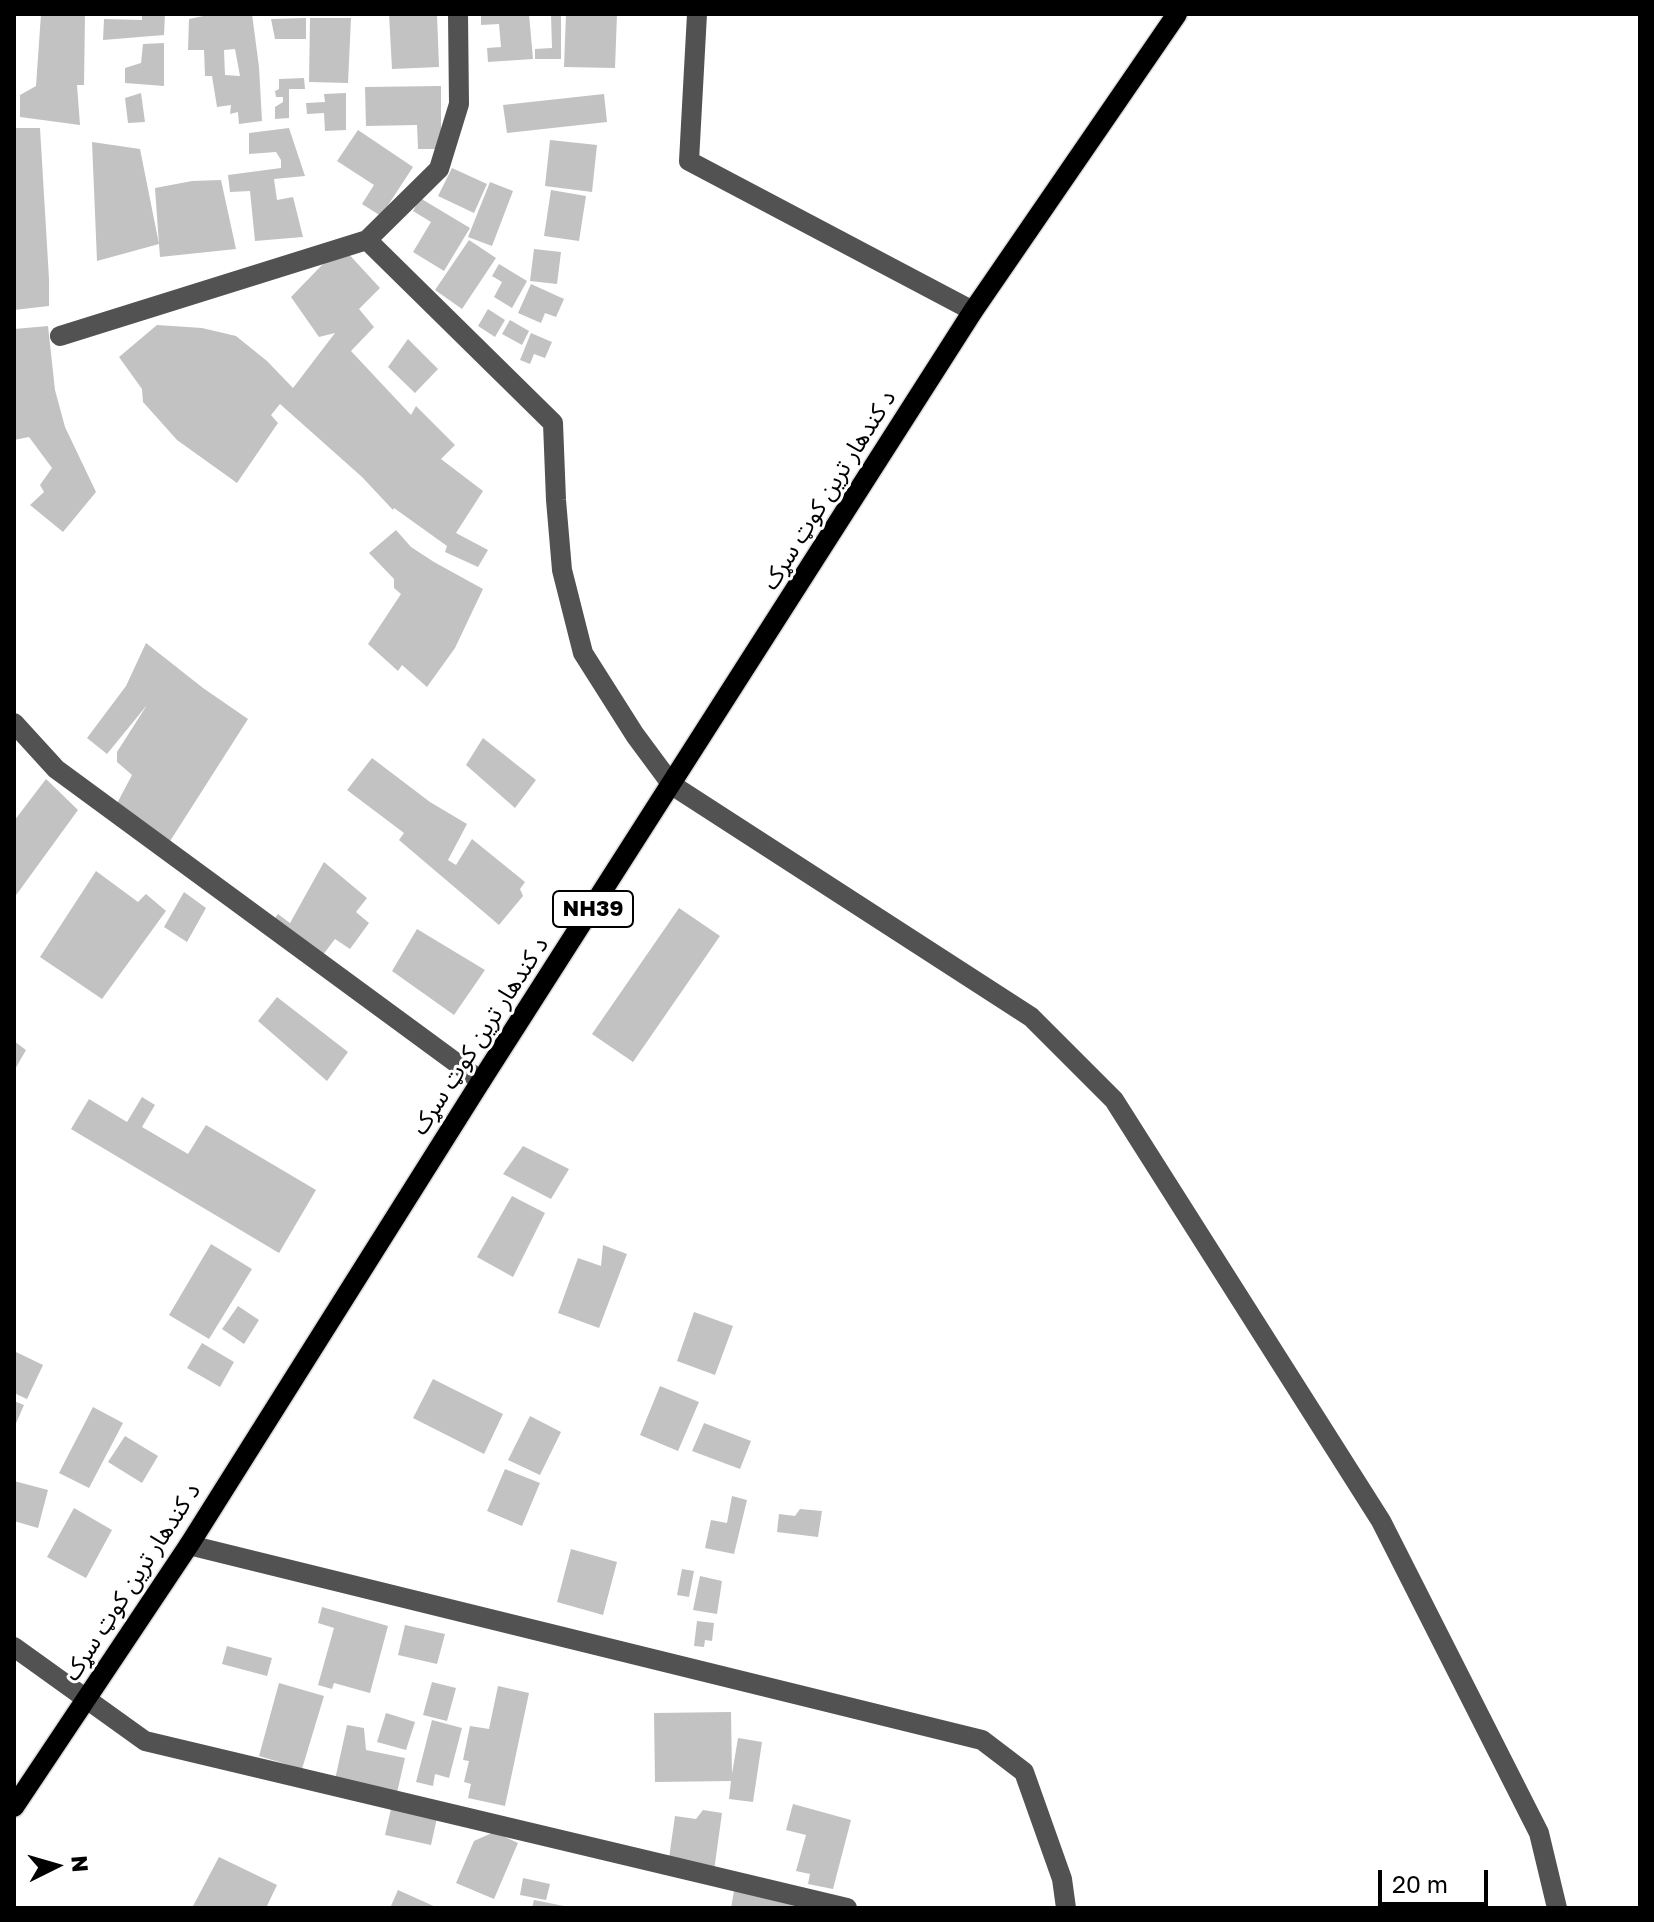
<!DOCTYPE html>
<meta charset="utf-8">
<style>
body{margin:0}
#map{position:relative;width:1654px;height:1922px;overflow:hidden;background:#fff;font-family:"Golos Text",sans-serif}
canvas{display:block}
.frame{position:absolute;inset:0;border:16px solid #000;pointer-events:none}
.north{position:absolute;left:16px;top:1826px;width:80px;height:80px;-webkit-text-stroke:6px #fff;paint-order:stroke;rotate:85deg;font-size:22px;font-weight:700;line-height:32px;text-align:center;color:#000}
.north::after{content:'';display:block;margin:auto;width:28px;height:36px;background:#000;clip-path:polygon(50% 0,100% 100%,50% 72%,0 100%)}
.scale{position:absolute;left:1378px;top:1870px;width:110px;height:36px;box-sizing:border-box;border:4px solid #000;border-top:0;padding-left:10px;font-size:24px;line-height:28px;white-space:nowrap;color:#000;-webkit-text-stroke:6px #fff;paint-order:stroke}
</style>
<div id="map">
<canvas width="1654" height="1922"></canvas>
<div class="frame"></div>
<div class="north">N</div>
<div class="scale">20 m</div>
</div>
<script>
const c = document.querySelector('canvas').getContext('2d');
c.lineJoin = 'round';
function paint(path, color) {
  c.fillStyle = color;
  c.fill(path, 'evenodd');
}
function toPath(rows) {
  const path = new Path2D();
  for (const r of rows) {
    path.moveTo(r[0], r[1]);
    for (let i = 2; i < r.length; i += 2) path.lineTo(r[i], r[i + 1]);
  }
  return path;
}
function strokePath(path, color, width, dash) {
  c.strokeStyle = color;
  c.lineWidth = width;
  c.lineCap = dash ? 'butt' : 'round';
  c.setLineDash(dash || []);
  c.stroke(path);
}
function label(font, color, halo, rows, align = 'center') {
  c.font = font + ' "Golos Text","Noto Sans Arabic",sans-serif';
  c.lineWidth = 6;
  c.setLineDash([]);
  c.textBaseline = 'middle';
  c.strokeStyle = halo;
  c.fillStyle = color;
  for (const [text, x, y, turn = 0] of rows) {
    c.save();
    c.translate(x, y);
    c.rotate((+turn || 0) * Math.PI / 180);
    c.textAlign = isNaN(turn) ? turn : align;
    if (halo) c.strokeText(text, 0, 0);
    c.fillText(text, 0, 0);
    c.restore();
  }
}
paint(toPath([
 [41,14,85,14,84,85,77,85,80,125,20,117,20,95,36,86],
 [142,14,165,14,164,35,103,40,104,19,142,20],
 [213,14,252,14,259,67,262,121,239,124,238,112,230,114,231,105,217,107,212,76,205,76,204,50,188,50,189,19],
 [235,49,240,76,225,75,224,50],
 [389,14,437,14,439,67,392,69],
 [481,14,529,14,533,59,488,62,487,48,501,47,499,24,481,25],
 [551,14,561,14,561,59,535,59,535,49,552,48],
 [566,14,617,14,615,68,564,67],
 [306,18,306,39,275,39,271,19],
 [310,18,351,18,348,83,309,82],
 [164,43,164,86,125,83,125,68,141,63,143,44],
 [304,78,305,89,289,89,289,118,275,119,275,107,283,102,283,97,276,97,275,91,279,89,279,79],
 [441,86,441,149,418,149,417,125,366,126,365,87],
 [141,93,145,122,128,123,125,98],
 [346,93,346,130,325,131,324,113,307,114,306,103,325,102,324,94],
 [604,94,607,122,507,133,503,105],
 [14,128,40,128,49,279,49,306,14,310],
 [289,128,305,176,274,179,277,200,293,197,303,237,255,241,250,191,230,192,228,175,281,168,281,160,276,152,249,154,249,133],
 [358,130,413,167,381,216,362,204,374,185,337,161],
 [550,140,597,145,592,192,545,186],
 [92,142,140,149,159,244,155,188,192,181,221,180,236,249,160,257,159,244,97,261],
 [452,168,487,184,474,213,438,196],
 [490,182,513,191,492,246,468,237],
 [551,190,586,196,579,241,544,236],
 [420,198,470,228,444,271,413,252,431,222,413,211],
 [469,240,496,258,462,309,435,290],
 [534,249,561,252,557,284,530,281],
 [345,250,380,288,359,309,374,327,351,351,411,415,416,406,455,445,441,459,483,491,456,533,488,550,478,567,445,552,447,546,394,508,393,510,362,477,280,404,271,415,278,423,237,483,177,440,143,402,142,389,119,357,157,325,202,328,236,336,267,361,293,388,335,333,319,337,291,297,322,265],
 [499,264,527,281,512,308,494,297,502,282,492,276],
 [531,284,564,299,556,317,545,313,541,323,518,313],
 [488,309,505,320,495,337,478,326],
 [510,320,529,331,522,345,502,334],
 [48,326,55,390,65,427,96,492,63,532,30,505,44,492,40,485,52,468,29,437,14,440,14,329],
 [531,333,552,342,545,358,534,354,530,364,520,360],
 [408,339,438,369,415,393,388,367],
 [396,530,411,547,434,562,483,589,455,648,427,687,402,665,398,671,368,644,401,594,394,588,394,579,369,553],
 [146,643,203,688,248,719,165,849,113,811,132,775,117,762,117,752,147,705,107,754,87,738,126,686],
 [483,738,536,780,515,808,466,765],
 [372,758,430,802,467,824,448,860,456,865,472,839,525,882,520,889,523,896,499,925,399,840,404,833,347,790],
 [46,779,78,810,14,898,14,821],
 [324,862,367,898,356,912,369,923,350,949,335,939,322,956,269,926,278,914,290,923],
 [96,871,138,902,146,894,166,911,102,999,40,957],
 [184,892,206,908,187,942,164,927],
 [679,908,720,936,633,1062,592,1034],
 [417,929,485,970,454,1015,392,971],
 [277,997,348,1052,327,1081,258,1021],
 [14,1041,26,1050,14,1071],
 [142,1097,155,1105,142,1127,188,1154,206,1125,316,1190,279,1253,71,1129,89,1099,127,1122],
 [523,1146,569,1169,551,1199,503,1174],
 [512,1196,545,1213,513,1277,477,1257],
 [211,1244,252,1269,209,1339,169,1315],
 [603,1245,627,1254,599,1328,558,1313,578,1258,601,1266],
 [238,1306,259,1320,244,1344,222,1329],
 [694,1312,733,1326,715,1375,677,1361],
 [202,1343,234,1362,220,1387,187,1368],
 [14,1351,43,1365,27,1399,14,1393],
 [433,1379,503,1414,484,1454,413,1418],
 [660,1386,699,1402,678,1451,640,1435],
 [14,1401,24,1405,14,1428],
 [93,1407,123,1423,89,1488,59,1473],
 [530,1416,561,1432,540,1475,508,1460],
 [704,1423,751,1441,740,1469,692,1451],
 [125,1436,158,1456,142,1483,108,1462],
 [505,1469,540,1483,522,1526,487,1511],
 [14,1481,48,1490,38,1528,14,1521],
 [732,1496,747,1500,734,1554,705,1548,711,1520,727,1523],
 [74,1508,112,1530,86,1578,47,1557],
 [800,1509,822,1511,818,1537,777,1532,779,1514,795,1516],
 [571,1549,617,1562,603,1615,557,1602],
 [682,1569,694,1571,689,1597,677,1595],
 [700,1576,722,1581,717,1614,693,1610],
 [322,1607,388,1626,370,1693,334,1683,332,1689,318,1685,334,1628,318,1623],
 [697,1621,714,1623,712,1641,705,1640,704,1647,694,1646],
 [405,1625,445,1634,437,1664,398,1655],
 [227,1646,272,1658,267,1676,222,1664],
 [432,1682,456,1688,447,1721,423,1715],
 [279,1683,324,1696,302,1769,259,1756],
 [498,1686,529,1693,505,1806,468,1798,471,1784,464,1782,469,1761,463,1760,470,1726,489,1729],
 [731,1712,732,1774,738,1738,762,1742,753,1802,729,1799,731,1781,655,1782,654,1713],
 [386,1713,415,1722,406,1750,377,1742],
 [432,1720,462,1728,449,1778,435,1774,433,1786,416,1782],
 [347,1725,364,1728,366,1750,405,1758,396,1797,334,1784],
 [793,1804,851,1820,833,1889,808,1884,810,1874,796,1871,806,1835,786,1830],
 [391,1809,437,1818,431,1845,385,1835],
 [703,1810,722,1813,714,1871,668,1865,675,1816,696,1819],
 [494,1832,518,1843,494,1899,456,1883,474,1841],
 [219,1857,277,1885,266,1908,192,1908],
 [523,1878,550,1884,546,1900,520,1895],
 [398,1890,438,1908,390,1908],
 [734,1891,811,1908,731,1908],
 [534,1900,569,1907,569,1908,532,1908]
]), '#c2c2c2');
const major = toPath([
 [14,1807,189,1545,481,1081,973,311,1177,14]
]);
strokePath(major, '#dbdbdb', 23);
strokePath(toPath([
 [697,14,689,161,973,311],
 [367,240,439,169,459,104,458,14],
 [60,336,367,240,553,423,556,500,562,570,583,653,635,735,672,785,1031,1017,1114,1100,1381,1521,1539,1833,1557,1908],
 [14,723,56,769,481,1081],
 [189,1545,982,1740,1024,1772,1062,1879,1066,1908],
 [14,1647,145,1741,847,1908]
]), '#525252', 20);
strokePath(major, '#000', 20);
for (const [x, y, w] of [
 [593,909,80]
]) {
  const box = new Path2D();
  box.roundRect(x - w / 2, y - 18, w, 36, 6);
  c.fillStyle = '#fff';
  c.fill(box);
  strokePath(box, '#000', 2);
}
label('bold 22px', '#000', null, [
 ["NH39",593,909]
]);
label('24px', '#000', '#fff', [
 ["د کندهار ترين کوټ سړک",829,490,-58],
 ["د کندهار ترين کوټ سړک",480,1036,-57],
 ["د کندهار ترين کوټ سړک",132,1582,-57]
]);
</script>
